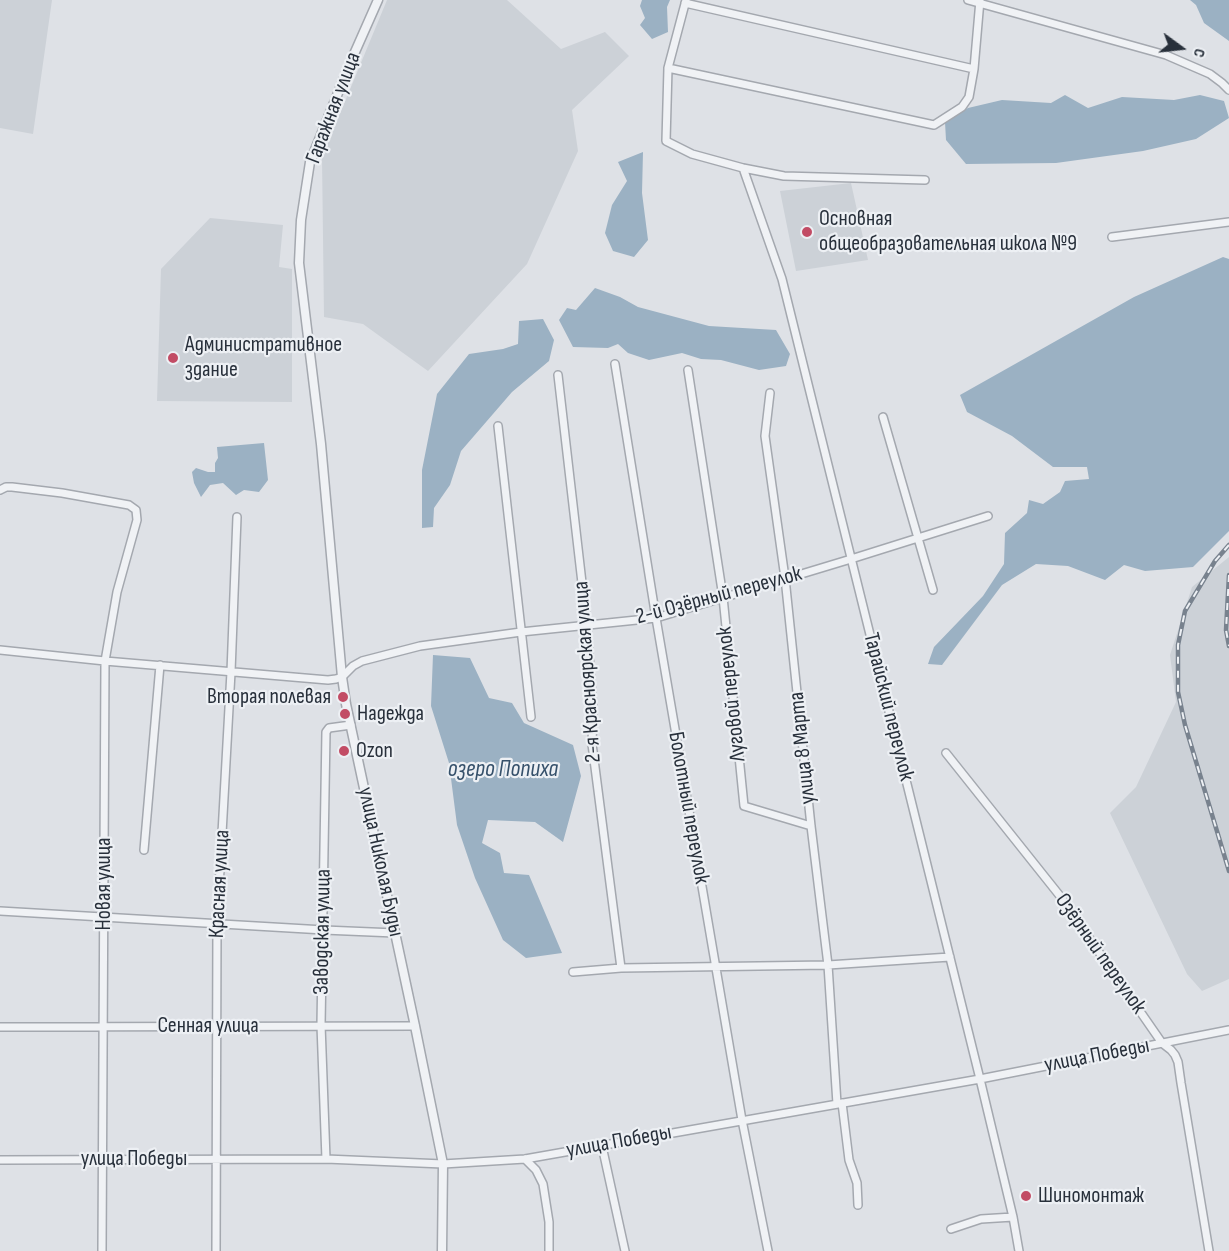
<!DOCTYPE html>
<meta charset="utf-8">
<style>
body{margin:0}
#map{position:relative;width:1229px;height:1251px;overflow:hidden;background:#dee1e6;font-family:"Sofia Sans Condensed",sans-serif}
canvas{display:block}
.north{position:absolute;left:1151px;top:18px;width:60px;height:60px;-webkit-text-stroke:4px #edf0f4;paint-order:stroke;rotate:105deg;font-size:16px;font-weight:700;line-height:24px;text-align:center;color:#28303b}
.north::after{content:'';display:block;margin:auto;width:21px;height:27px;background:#28303b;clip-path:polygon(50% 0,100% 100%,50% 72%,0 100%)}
</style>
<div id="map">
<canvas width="1229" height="1251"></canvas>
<div class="north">С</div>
</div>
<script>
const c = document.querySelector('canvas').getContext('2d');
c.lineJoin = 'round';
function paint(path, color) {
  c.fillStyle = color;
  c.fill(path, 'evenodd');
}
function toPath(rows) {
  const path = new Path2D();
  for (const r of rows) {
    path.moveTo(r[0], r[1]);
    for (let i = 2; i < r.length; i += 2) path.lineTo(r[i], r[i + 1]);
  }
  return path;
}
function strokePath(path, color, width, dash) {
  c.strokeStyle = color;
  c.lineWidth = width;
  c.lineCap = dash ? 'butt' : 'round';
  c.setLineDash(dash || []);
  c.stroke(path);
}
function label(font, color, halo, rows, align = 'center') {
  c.font = font + ' "Sofia Sans Condensed",sans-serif';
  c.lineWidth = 4.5;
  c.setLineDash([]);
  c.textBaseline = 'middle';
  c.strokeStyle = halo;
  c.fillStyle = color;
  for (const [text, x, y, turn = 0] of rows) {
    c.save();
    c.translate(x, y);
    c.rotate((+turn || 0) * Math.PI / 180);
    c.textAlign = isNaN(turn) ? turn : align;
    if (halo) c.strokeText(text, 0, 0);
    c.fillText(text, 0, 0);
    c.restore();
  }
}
paint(toPath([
 [0,0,52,0,33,134,0,128],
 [387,0,507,0,561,49,605,32,629,56,572,110,578,151,527,264,428,371,363,324,324,317,322,157],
 [851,183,868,260,796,271,780,191],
 [210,218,283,225,279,267,292,269,292,402,157,401,161,269],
 [1229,557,1229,979,1202,991,1187,974,1110,813,1136,787,1176,702,1170,655,1192,587]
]), '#ccd1d7');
paint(toPath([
 [642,0,670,0,667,7,668,32,652,39,640,25,645,18,640,6],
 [1190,0,1229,0,1229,41,1204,23,1196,5],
 [1065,95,1088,108,1122,97,1174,100,1200,95,1224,101,1229,118,1196,139,1143,151,1056,163,966,164,946,140,945,122,968,108,1002,100,1051,103],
 [643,152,642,193,648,240,634,257,613,251,605,233,612,205,627,181,618,162],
 [1223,257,1229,259,1229,531,1193,567,1145,571,1124,565,1105,580,1068,566,1036,564,1002,585,942,665,928,664,934,647,983,596,1004,564,1005,533,1027,513,1029,500,1043,504,1060,492,1065,481,1089,479,1087,467,1053,467,1012,436,967,412,960,395,1134,297],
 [595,288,620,297,638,307,709,326,776,330,790,354,786,366,759,370,721,360,701,359,682,353,649,360,628,353,618,344,608,348,573,347,559,320,567,308,576,310],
 [543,319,554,340,549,361,512,392,461,451,450,485,434,508,433,527,422,528,422,470,437,394,469,354,503,349,518,344,519,321],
 [264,443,268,480,259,492,244,490,236,495,223,483,210,485,201,497,194,483,192,472,196,468,208,472,215,472,215,463,218,458,217,447],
 [433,655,470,658,489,698,512,703,524,723,573,745,581,776,563,842,535,822,488,820,482,843,500,853,504,873,529,875,562,953,526,958,503,940,475,878,457,825,449,763,431,706]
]), '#9bb1c3');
const minor = toPath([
 [686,0,668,68,666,141,692,154,743,168,784,176,925,180],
 [968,0,1166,55,1210,74,1222,83,1229,90],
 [685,3,974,69],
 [668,68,934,125,962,107,969,97,974,69,980,0],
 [743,168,782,279,980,1079,1013,1217,1019,1251],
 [1112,237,1229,222],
 [615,364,656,618,742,1120,768,1251],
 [688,370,723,597,744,806,811,826],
 [558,375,587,626,593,711,592,744,621,968],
 [770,393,765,436,785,578,811,826,828,965,837,1104],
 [883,417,933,590],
 [498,426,531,717],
 [0,490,6,487,12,487,62,493,129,505,136,510,137,520,117,592,105,661,102,1251],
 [0,650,105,661,328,680,336,679,342,677,353,666,362,661,420,646,521,632,656,618,851,559,988,516],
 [946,753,1060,896,1162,1043,1171,1050,1175,1055,1178,1062,1181,1083,1209,1251],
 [144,850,160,665],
 [0,911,324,930,395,933],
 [573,972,621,968,828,965,950,957],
 [0,1027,415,1026],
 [842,1103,849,1160,857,1183,858,1205],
 [602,1146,625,1251],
 [326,1159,321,1025,326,732,329,728,351,725],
 [525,1159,536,1170,543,1184,549,1222,549,1251],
 [0,1160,326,1159,443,1164,525,1159,980,1079,1229,1030],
 [951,1229,981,1219,1013,1217],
 [216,1251,217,923,231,672,237,517]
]);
const tertiary = toPath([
 [378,0,351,61,310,162,301,220,299,263,321,444,342,677,346,704,415,1026,443,1164,442,1251]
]);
strokePath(minor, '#a4a8af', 10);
strokePath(tertiary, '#a4a8af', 11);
strokePath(minor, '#f0f2f5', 7);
strokePath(tertiary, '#f0f2f5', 8);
const rail = toPath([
 [1229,545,1215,561,1185,611,1178,645,1178,692,1185,725,1229,871],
 [1229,575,1226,630,1229,646]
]);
strokePath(rail, '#78828e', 4.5);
strokePath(rail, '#edf0f4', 2, [7]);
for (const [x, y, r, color] of [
 [807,232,6,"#c24c65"],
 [173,358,6,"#c24c65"],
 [343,697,6,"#c24c65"],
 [345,714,6,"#c24c65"],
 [344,751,6,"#c24c65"],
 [1026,1196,6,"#c24c65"]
]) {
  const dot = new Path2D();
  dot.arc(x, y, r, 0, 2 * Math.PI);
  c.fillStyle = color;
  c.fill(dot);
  strokePath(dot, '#edf0f4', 2);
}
label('22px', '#28303b', '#edf0f4', [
 ["Гаражная улица",334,108,-69],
 ["2-й Озёрный переулок",719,596,-15],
 ["2-я Красноярская улица",588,672,-94],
 ["Луговой переулок",732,694,-96],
 ["Тарайский переулок",888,707,76],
 ["улица 8 Марта",803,748,-96],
 ["Болотный переулок",688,808,80],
 ["улица Николая Буды",380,862,78],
 ["Новая улица",104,884,-90],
 ["Красная улица",220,884,-87],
 ["Заводская улица",323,932,-89],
 ["Озёрный переулок",1100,954,55],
 ["Сенная улица",208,1026],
 ["улица Победы",1097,1056,-11],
 ["улица Победы",619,1142,-10],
 ["улица Победы",134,1159]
]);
label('22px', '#28303b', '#edf0f4', [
 ["Основная",819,219],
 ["общеобразовательная школа №9",819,244],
 ["Административное",185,345],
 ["здание",185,370],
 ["Вторая полевая",331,697,"right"],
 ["Надежда",357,714],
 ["Ozon",356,751],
 ["Шиномонтаж",1038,1196]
], 'left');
label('italic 24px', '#36516b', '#edf0f4', [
 ["озеро Попиха",503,770]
]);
</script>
